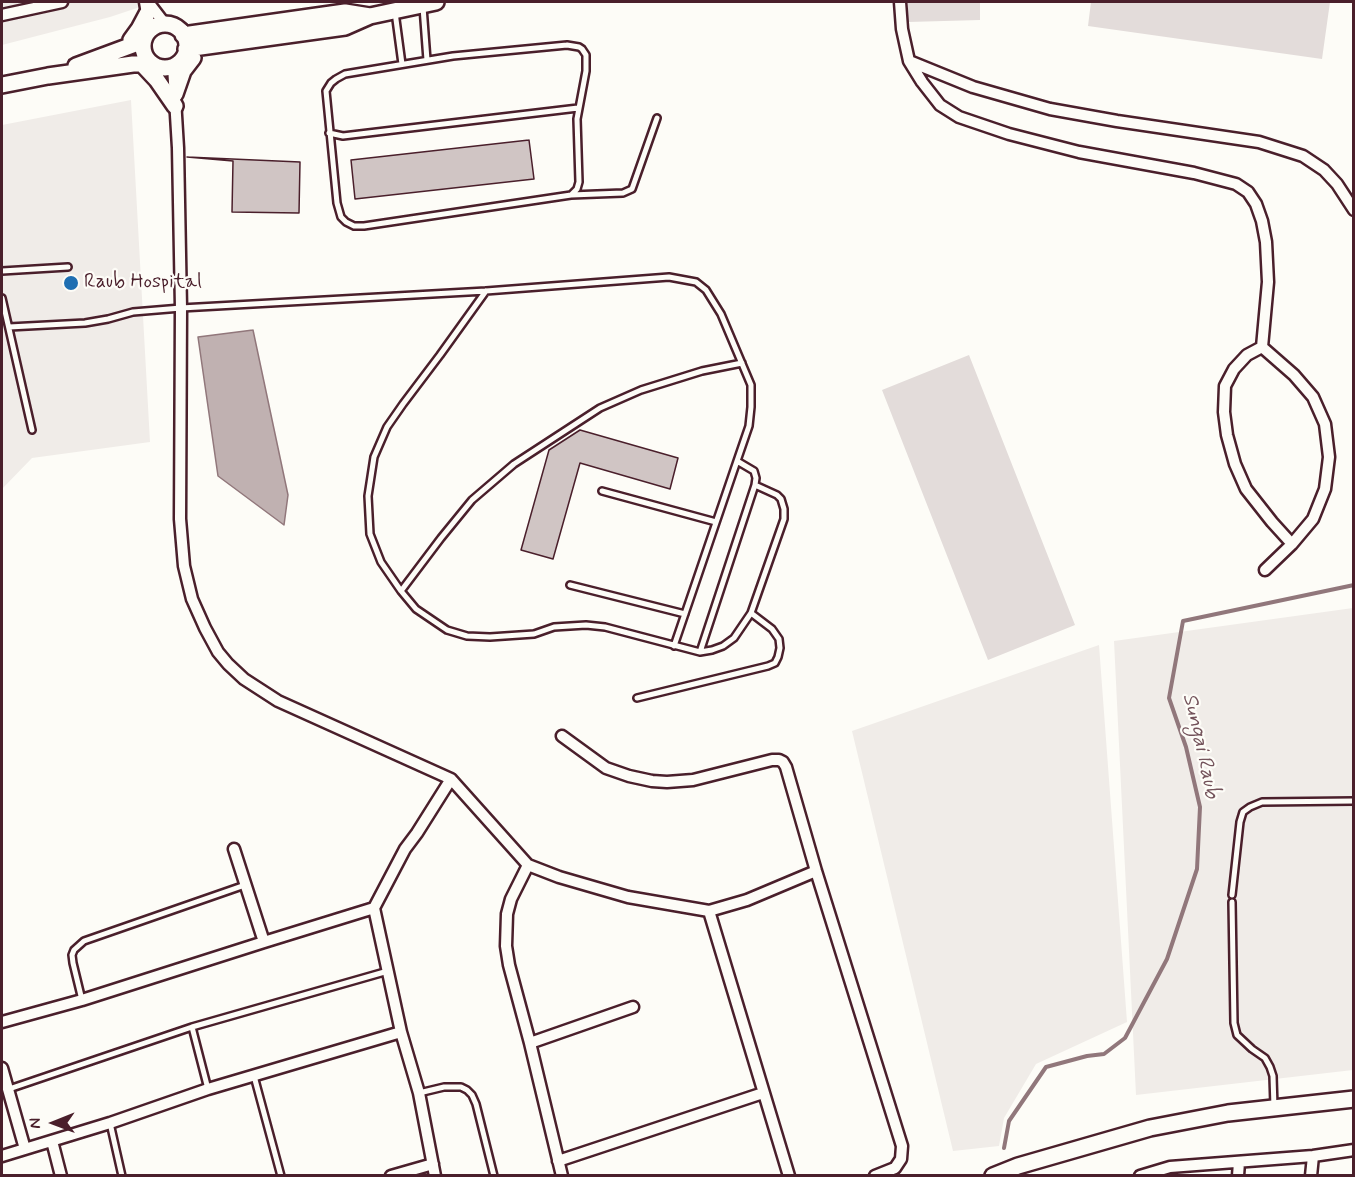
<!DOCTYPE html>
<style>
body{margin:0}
#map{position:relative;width:1355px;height:1177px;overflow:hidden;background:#fdfcf7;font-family:Mynerve,sans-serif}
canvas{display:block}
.frame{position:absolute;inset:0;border:3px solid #4a1f2b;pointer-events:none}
.north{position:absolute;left:24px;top:1093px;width:60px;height:60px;-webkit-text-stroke:4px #fdfcf7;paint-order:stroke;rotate:269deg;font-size:16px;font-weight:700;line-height:24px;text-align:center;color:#4a1f2b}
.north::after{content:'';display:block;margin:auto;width:21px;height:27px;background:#4a1f2b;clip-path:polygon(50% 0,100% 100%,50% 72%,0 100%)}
</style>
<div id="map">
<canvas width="1355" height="1177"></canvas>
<div class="frame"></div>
<div class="north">N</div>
</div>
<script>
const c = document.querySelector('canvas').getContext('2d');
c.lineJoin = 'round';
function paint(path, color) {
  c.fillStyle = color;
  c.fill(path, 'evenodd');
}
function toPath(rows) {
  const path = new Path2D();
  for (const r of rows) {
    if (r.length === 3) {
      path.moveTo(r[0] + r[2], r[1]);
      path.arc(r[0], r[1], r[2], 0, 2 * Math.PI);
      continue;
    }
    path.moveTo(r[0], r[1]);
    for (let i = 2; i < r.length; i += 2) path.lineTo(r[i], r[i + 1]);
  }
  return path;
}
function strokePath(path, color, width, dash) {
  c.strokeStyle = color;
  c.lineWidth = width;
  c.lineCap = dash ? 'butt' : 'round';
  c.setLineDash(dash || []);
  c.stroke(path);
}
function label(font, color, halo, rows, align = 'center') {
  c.font = font + ' Mynerve,sans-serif';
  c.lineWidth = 4.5;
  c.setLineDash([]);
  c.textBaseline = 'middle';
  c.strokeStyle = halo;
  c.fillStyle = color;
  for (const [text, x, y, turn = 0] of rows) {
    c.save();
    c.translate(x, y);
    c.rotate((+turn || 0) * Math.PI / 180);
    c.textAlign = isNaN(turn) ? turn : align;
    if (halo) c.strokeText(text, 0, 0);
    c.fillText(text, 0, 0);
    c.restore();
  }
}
paint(toPath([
 [2,2,155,2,110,17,2,45],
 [131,100,150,442,32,458,2,489,2,125],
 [1353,608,1353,1070,1136,1095,1114,641],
 [1099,645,1127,1022,1036,1064,1004,1118,999,1146,953,1151,852,731]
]), '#f0ece8');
paint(toPath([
 [908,2,980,2,980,20,908,22],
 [1091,2,1330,2,1322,59,1088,26],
 [969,355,1075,625,988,660,882,390]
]), '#e3dcda');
const water = toPath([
 [253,330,288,495,284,525,218,476,198,337,253,330]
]);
paint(water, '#c0b1b1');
strokePath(water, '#91777b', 1.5);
strokePath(toPath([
 [1004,1148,1009,1121,1046,1067,1087,1056,1104,1054,1125,1038,1167,959,1197,869,1200,807,1186,747,1169,698,1183,621,1354,585]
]), '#91777b', 4);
const building = toPath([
 [529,140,534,179,355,199,351,160,529,140],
 [187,157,300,162,299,213,232,212,233,161,187,157],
 [580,430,678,458,670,489,580,463,553,559,521,550,549,450,580,430]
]);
paint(building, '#d0c5c4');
strokePath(building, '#4a1f2b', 1.5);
const lane = toPath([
 [423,7,427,60],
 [395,12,402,64],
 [567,45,579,47,582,49,586,55,586,71,577,119,579,182,577,189,571,195,364,226,354,226,346,222,341,217,337,203,326,91,331,83,336,79,345,74,453,56,567,45],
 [329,133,343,136,578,108],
 [571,195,623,193,632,189,657,118],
 [2,271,68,267],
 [486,291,440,355,403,404,387,427,374,457,368,496,370,534,381,562,401,591,416,609,447,630,467,636,490,637,534,634,554,627,586,625,605,627,700,652,712,650,723,646,734,638,751,613,784,519,784,509,781,499,777,495,755,485],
 [2,298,32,430],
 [9,327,85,323,108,319,133,312,181,308,486,291,669,277,696,282,706,290,721,314,751,385,751,407,749,426,737,461,674,646],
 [602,491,716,522],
 [570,585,685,614],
 [401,591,441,538,472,500,514,464,600,408,641,390,702,371,742,363],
 [700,652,755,485,756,478,754,471,737,461],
 [637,698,768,666,775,663,778,657,780,648,779,639,772,629,751,613],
 [1232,895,1240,822,1243,812,1250,807,1262,802,1354,801],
 [1232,902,1234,1023,1237,1035,1252,1049,1265,1058,1270,1067,1273,1076,1274,1107],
 [82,1000,73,963,72,955,74,950,84,941,245,885],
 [192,1027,208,1089],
 [254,1076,281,1176],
 [9,1089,192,1027,388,971],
 [419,1093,444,1087,461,1087,467,1090,472,1095,476,1104,494,1176],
 [110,1123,122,1176]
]);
const street = toPath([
 [145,2,147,14,147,33],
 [148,2,165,24],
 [900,2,902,29,909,61,922,82,940,105,959,117,1009,134,1079,152,1194,173,1236,184,1248,192,1256,204,1262,221,1266,242,1268,282,1262,347],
 [2,15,62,2],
 [909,61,973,87,1050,109,1117,121,1259,142,1303,156,1324,170,1337,184,1354,210],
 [173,66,178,148,181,308,180,519,184,566,192,599,205,628,218,652,228,664,244,679,278,701,451,779,528,865,559,877,628,897,709,911,747,900,816,871],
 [1262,347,1294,375,1313,397,1325,424,1329,457,1325,489,1313,519,1292,544,1265,570],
 [1262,347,1247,355,1234,369,1225,386,1224,412,1227,435,1235,464,1246,489,1272,522,1292,544],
 [562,736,606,768,629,776,652,781,667,782,693,780,772,760,779,760,783,762,786,767,816,871,902,1146,901,1159,895,1168,875,1176],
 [234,849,264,942],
 [528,865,511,899,507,914,506,946,509,965,530,1043,562,1176],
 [709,911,789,1176],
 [2,1022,82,1000,264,942,374,908],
 [530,1043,633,1007],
 [2,1068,25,1149],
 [52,1141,61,1176],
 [2,1156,110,1123,208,1089,401,1032],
 [558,1161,763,1093],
 [391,1176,433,1164],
 [435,1176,419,1093,401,1032,374,908,405,849,417,833,451,779],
 [1140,1176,1170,1167,1313,1156,1354,1150],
 [1238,1176,1239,1162],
 [1311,1176,1313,1156]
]);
const secondary = toPath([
 [165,46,22],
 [183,35,345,12,370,16],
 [131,40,139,29,147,14],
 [186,49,345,27,370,16,436,2],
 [142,64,157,80,175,106],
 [76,66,138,43,144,39],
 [2,85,48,76,133,64,152,64],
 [175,94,183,71,193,58],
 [993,1176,1018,1166,1150,1128,1228,1113,1354,1099]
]);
strokePath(lane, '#4a1f2b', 10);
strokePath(street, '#4a1f2b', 15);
strokePath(secondary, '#4a1f2b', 20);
strokePath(lane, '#fdfcf7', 5);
strokePath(street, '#fdfcf7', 10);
strokePath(secondary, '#fdfcf7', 15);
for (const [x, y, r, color] of [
 [71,283,8,"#1f6fb2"]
]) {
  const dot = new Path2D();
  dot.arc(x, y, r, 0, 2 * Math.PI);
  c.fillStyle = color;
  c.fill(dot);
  strokePath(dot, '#fdfcf7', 2);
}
label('20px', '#4a1f2b', '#fdfcf7', [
 ["Raub Hospital",84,283]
], 'left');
label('italic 21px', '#73525a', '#fdfcf7', [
 ["Sungai Raub",1200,746,77]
]);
</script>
